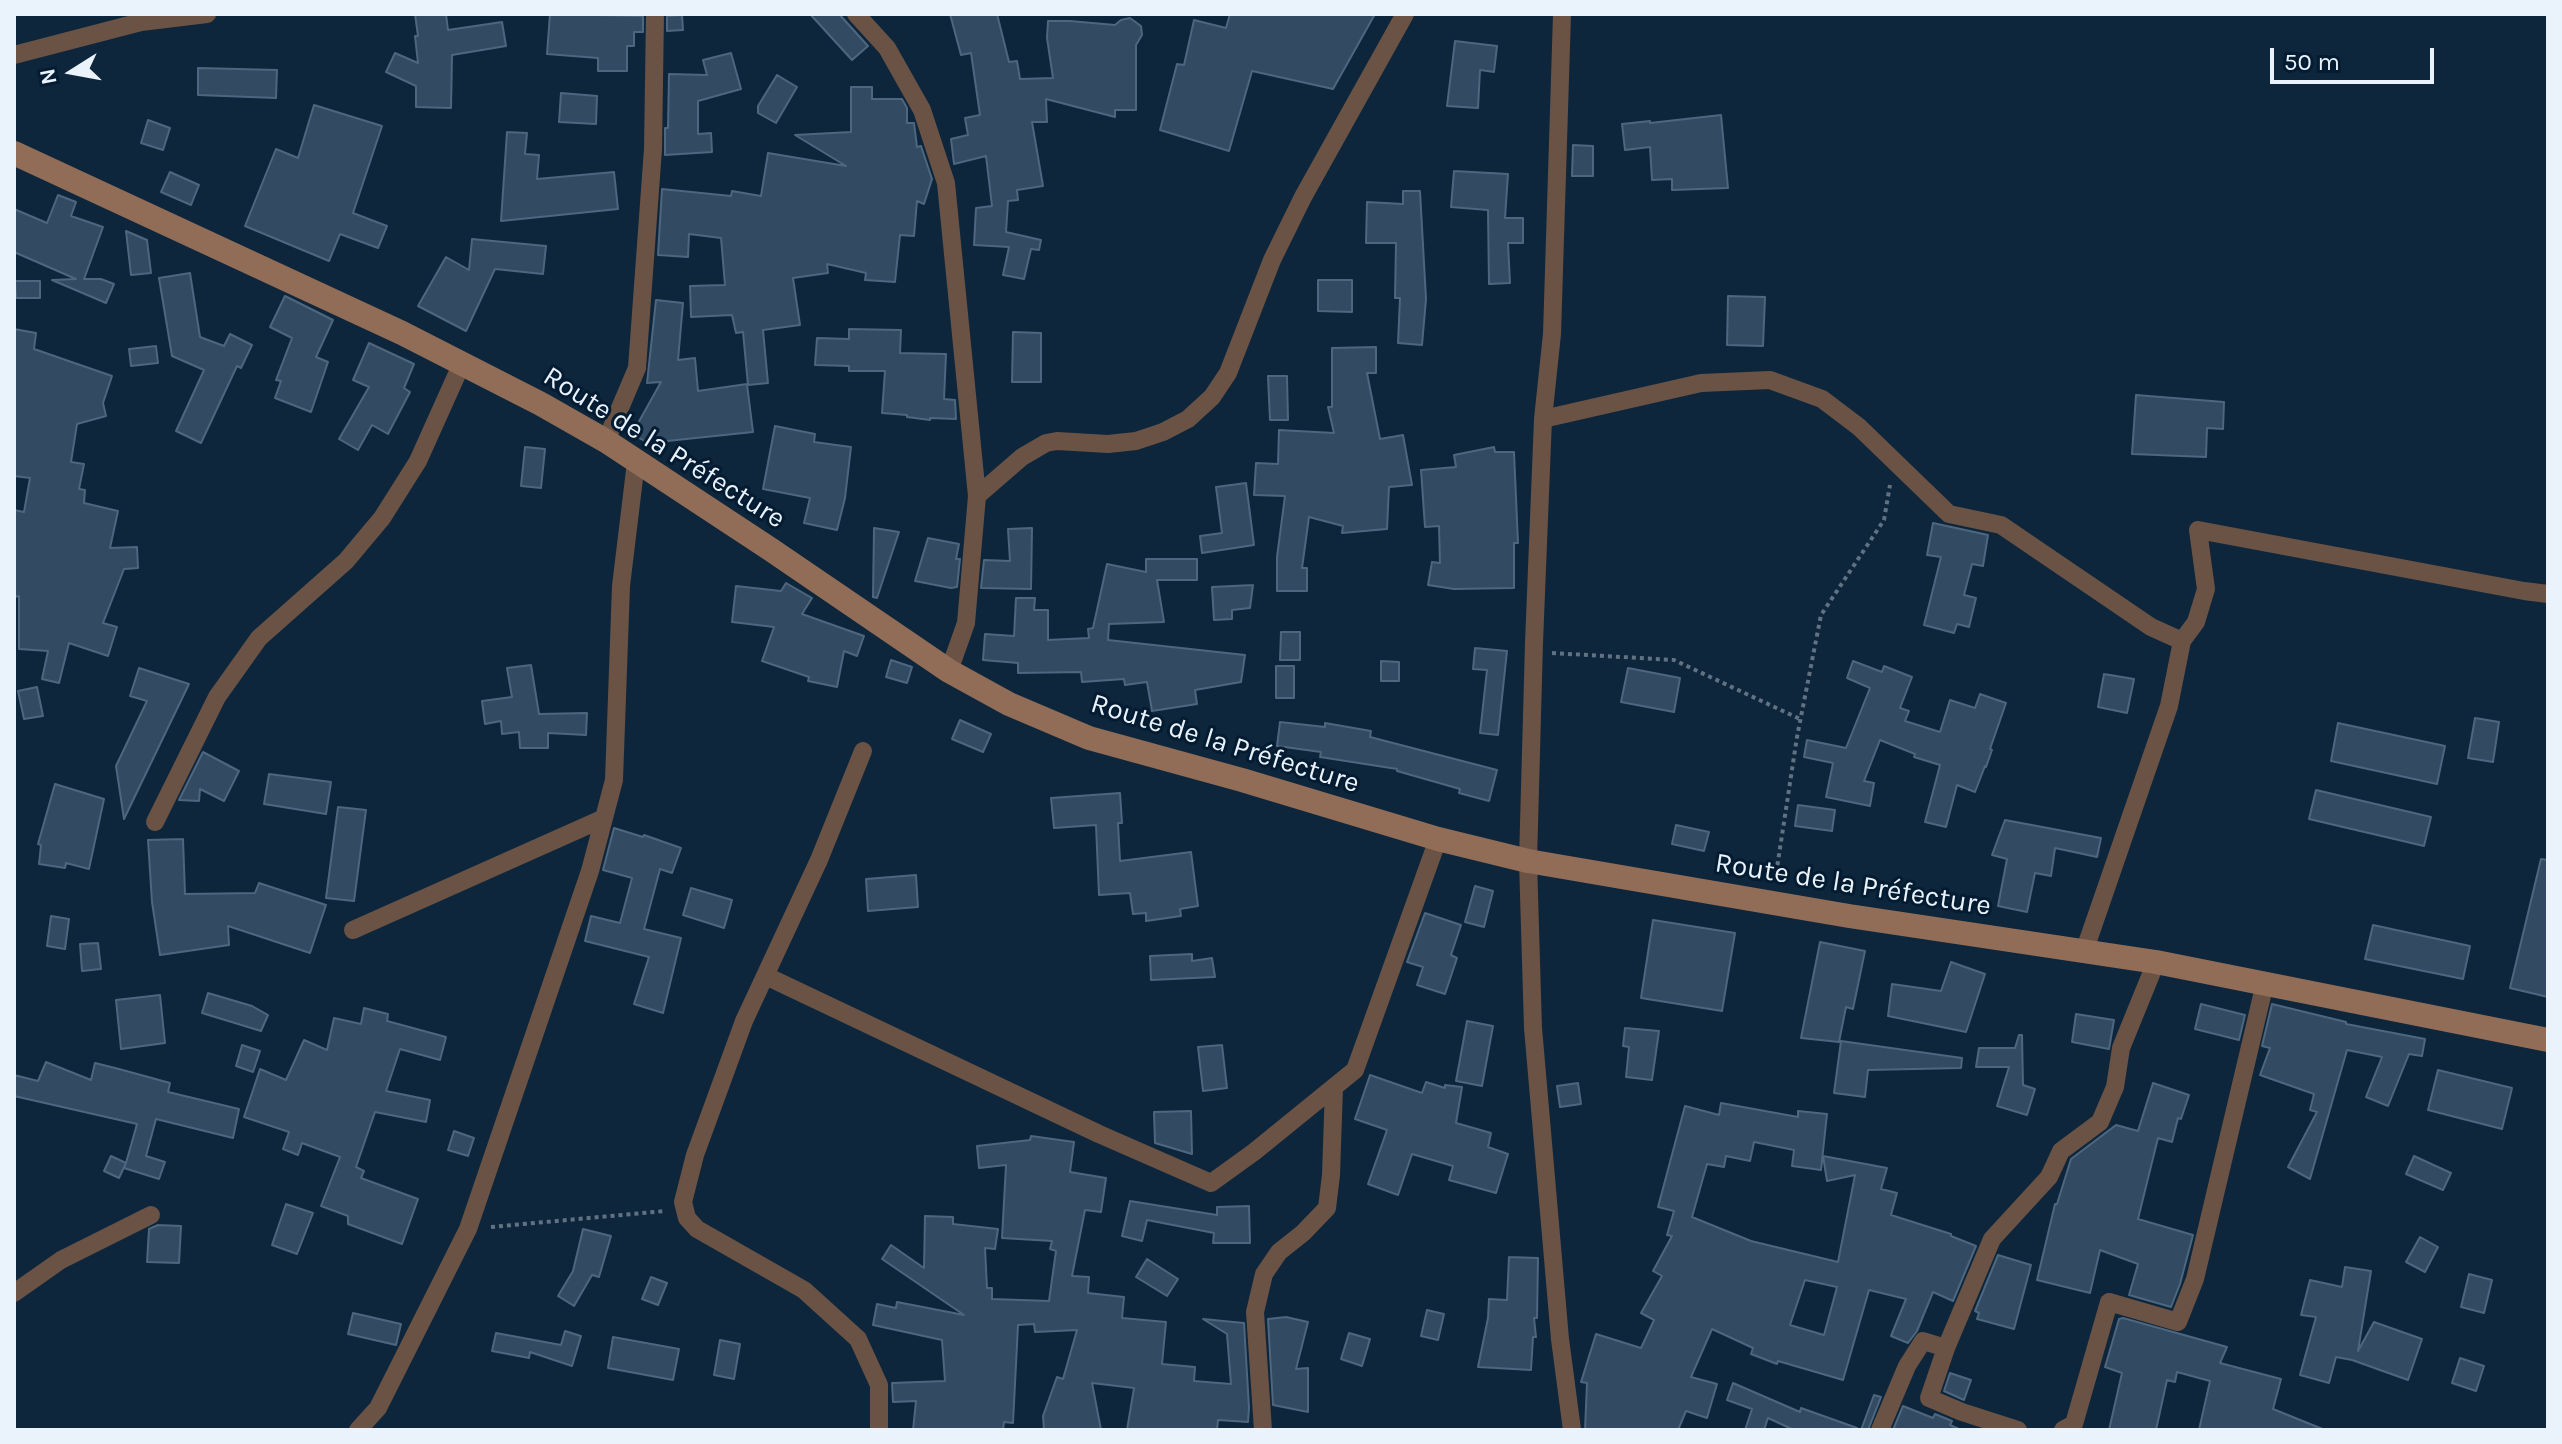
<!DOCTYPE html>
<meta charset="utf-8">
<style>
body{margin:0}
#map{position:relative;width:2562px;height:1444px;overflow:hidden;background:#0e263b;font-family:Karla,sans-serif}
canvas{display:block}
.frame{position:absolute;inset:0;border:16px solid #eaf3fc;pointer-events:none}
.north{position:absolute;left:32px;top:32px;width:80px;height:80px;-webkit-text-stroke:6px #041c31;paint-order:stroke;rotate:259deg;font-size:22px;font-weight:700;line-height:32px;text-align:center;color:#eaf3fc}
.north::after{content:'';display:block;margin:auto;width:28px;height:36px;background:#eaf3fc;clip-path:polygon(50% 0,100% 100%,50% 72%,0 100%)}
.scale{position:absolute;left:2270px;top:48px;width:164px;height:36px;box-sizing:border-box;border:4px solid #eaf3fc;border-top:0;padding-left:10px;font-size:24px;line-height:28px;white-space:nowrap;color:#eaf3fc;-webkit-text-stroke:6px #041c31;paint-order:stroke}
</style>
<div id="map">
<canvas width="2562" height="1444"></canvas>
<div class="frame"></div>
<div class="north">N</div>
<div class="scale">50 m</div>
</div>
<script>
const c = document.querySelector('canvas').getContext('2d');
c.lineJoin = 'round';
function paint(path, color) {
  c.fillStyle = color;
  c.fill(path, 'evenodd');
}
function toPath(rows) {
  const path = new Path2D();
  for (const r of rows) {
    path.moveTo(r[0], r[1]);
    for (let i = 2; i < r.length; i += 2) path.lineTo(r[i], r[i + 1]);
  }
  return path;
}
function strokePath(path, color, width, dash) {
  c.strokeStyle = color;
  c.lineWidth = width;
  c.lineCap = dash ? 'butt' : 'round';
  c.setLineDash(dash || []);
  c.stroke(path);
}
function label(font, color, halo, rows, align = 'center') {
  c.font = font + ' Karla,sans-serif';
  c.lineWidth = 6;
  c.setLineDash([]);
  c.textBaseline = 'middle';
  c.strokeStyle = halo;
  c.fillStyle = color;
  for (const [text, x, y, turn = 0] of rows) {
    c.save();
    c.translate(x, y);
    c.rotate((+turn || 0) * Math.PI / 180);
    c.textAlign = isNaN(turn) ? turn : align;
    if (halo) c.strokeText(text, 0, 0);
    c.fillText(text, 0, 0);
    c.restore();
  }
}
const building = toPath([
 [415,14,446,14,448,30,502,22,506,46,452,55,451,108,416,107,416,86,386,72,395,53,418,63,415,36,418,36,415,14],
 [550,14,643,16,643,32,634,32,634,46,627,46,627,71,598,71,598,58,547,54,550,14],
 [810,14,839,14,868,46,852,60,810,14],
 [950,14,997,14,1009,62,1017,61,1020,79,1053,78,1047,38,1048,21,1070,21,1115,25,1121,20,1130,18,1141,26,1142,35,1136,45,1136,110,1115,110,1115,117,1046,99,1047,122,1032,122,1043,186,1017,190,1018,200,1008,201,1006,232,1041,240,1039,250,1031,249,1024,279,1003,275,1009,247,974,245,976,208,992,206,986,156,954,164,951,139,968,135,965,118,980,115,971,53,961,55,950,14],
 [1230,14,1375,14,1333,89,1252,71,1229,151,1160,130,1177,64,1184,65,1194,20,1226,28,1230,14],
 [682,15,683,30,667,31,667,16,682,15],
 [1455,41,1497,46,1494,72,1480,70,1478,108,1447,106,1455,41],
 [731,53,741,89,698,101,698,134,711,133,712,152,665,155,665,128,668,128,669,74,707,75,703,60,731,53],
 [198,68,277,70,276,98,198,95,198,68],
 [777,75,797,87,776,123,758,113,758,106,777,75],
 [851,87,872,87,872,99,902,99,907,108,907,123,914,123,917,147,921,146,932,179,924,204,917,201,914,236,900,235,895,282,865,280,866,273,827,264,828,273,793,278,800,325,763,330,768,383,748,385,743,332,736,333,732,315,691,317,690,286,725,285,721,238,689,234,688,257,658,255,662,189,731,196,732,191,761,196,768,153,846,166,795,135,851,132,851,87],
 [561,93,597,96,596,124,559,122,561,93],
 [314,105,382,126,353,213,387,226,378,248,340,234,329,261,245,226,276,149,298,158,314,105],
 [1721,115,1728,188,1672,190,1672,179,1652,180,1650,147,1625,150,1622,124,1650,121,1650,123,1721,115],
 [148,120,170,128,163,150,141,143,148,120],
 [507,132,527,133,525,154,539,155,537,179,614,172,618,209,501,221,507,132],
 [1573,145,1593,146,1593,176,1572,176,1573,145],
 [1454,171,1508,174,1505,218,1523,218,1523,243,1508,243,1510,283,1489,284,1488,210,1451,207,1454,171],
 [170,172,199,185,191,205,161,192,170,172],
 [1403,191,1420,191,1426,299,1422,345,1398,343,1400,298,1395,298,1396,243,1366,243,1367,202,1403,204,1403,191],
 [58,195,76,202,71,216,103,227,84,279,101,279,114,284,106,303,52,280,76,279,14,252,14,209,47,223,58,195],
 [126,231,147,240,151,273,131,275,126,231],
 [472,239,546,246,543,274,495,269,466,331,418,306,446,257,469,270,472,239],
 [190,273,200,337,224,346,230,334,252,345,241,368,237,366,201,443,176,431,204,370,172,356,159,278,190,273],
 [1318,280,1352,280,1352,312,1318,311,1318,280],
 [15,281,40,281,40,298,16,298,15,281],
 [285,296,333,320,316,357,328,362,311,412,275,398,281,381,276,380,292,338,270,327,285,296],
 [1728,296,1765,297,1763,346,1727,345,1728,296],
 [656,300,683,303,678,360,695,358,698,391,747,384,753,432,648,443,632,434,661,382,647,383,656,300],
 [14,329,36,333,34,349,112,376,103,403,106,416,77,424,71,462,84,464,79,489,85,490,84,503,118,511,110,548,137,547,138,568,124,569,103,623,117,627,108,656,69,643,59,683,42,679,48,651,19,649,19,596,14,597,14,510,24,512,30,478,14,476,14,329],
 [849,329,901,330,900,353,946,354,944,399,955,400,956,419,930,418,930,420,907,417,907,415,882,413,885,371,849,371,849,366,815,365,817,338,849,339,849,329],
 [1013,332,1041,333,1041,382,1012,382,1013,332],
 [369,343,414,364,404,388,410,392,388,434,372,425,358,450,339,439,369,387,353,380,369,343],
 [156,346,158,363,131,366,129,349,156,346],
 [1376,347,1376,373,1367,373,1380,439,1403,435,1412,485,1389,487,1387,529,1342,533,1343,526,1309,517,1302,568,1307,568,1307,591,1277,591,1277,557,1285,496,1254,495,1256,463,1278,464,1279,430,1334,433,1328,407,1332,407,1332,348,1376,347],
 [1268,376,1287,376,1288,420,1270,420,1268,376],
 [2136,395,2224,402,2223,429,2207,428,2206,457,2132,454,2136,395],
 [775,426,815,434,814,442,851,447,845,498,837,530,804,523,810,498,763,489,775,426],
 [525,447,545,449,541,488,521,486,525,447],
 [1494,447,1495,452,1514,452,1518,543,1514,543,1514,588,1454,589,1428,585,1432,562,1440,563,1439,526,1425,527,1421,470,1456,467,1454,455,1494,447],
 [1246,483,1254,545,1202,553,1200,536,1222,533,1216,487,1246,483],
 [1933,523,1988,535,1983,566,1972,564,1964,595,1976,598,1969,627,1957,624,1954,633,1924,625,1941,557,1927,555,1933,523],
 [874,528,899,532,877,598,873,597,874,528],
 [1032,528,1031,589,981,588,984,560,1010,561,1008,529,1032,528],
 [928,538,959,544,956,559,960,559,957,587,951,588,915,581,928,538],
 [1146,559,1197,559,1197,580,1157,580,1164,622,1109,624,1108,640,1245,655,1241,682,1195,690,1197,704,1152,711,1147,682,1125,685,1124,679,1082,682,1081,672,1018,673,1018,663,983,660,985,634,1014,636,1016,598,1035,598,1034,610,1048,610,1048,640,1089,638,1088,629,1093,628,1107,564,1146,572,1146,559],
 [786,583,812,598,802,614,864,636,857,656,844,651,837,687,808,681,809,677,762,661,774,627,732,622,736,586,781,591,786,583],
 [1253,585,1250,608,1232,610,1232,619,1214,620,1212,587,1253,585],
 [1281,632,1300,632,1300,660,1280,660,1281,632],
 [1475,648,1507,651,1498,735,1480,733,1487,670,1473,669,1475,648],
 [891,660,912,667,907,683,886,677,891,660],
 [1381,661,1399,662,1399,681,1381,681,1381,661],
 [1853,661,1882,672,1884,666,1912,677,1900,708,1909,711,1905,721,1940,732,1950,700,1975,708,1980,694,2006,703,1990,749,1992,750,1986,767,1985,766,1975,792,1957,785,1946,827,1925,822,1940,765,1914,757,1915,754,1880,740,1864,781,1874,783,1870,806,1826,797,1833,763,1804,757,1807,740,1846,748,1870,688,1847,678,1853,661],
 [531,665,539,714,587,713,586,735,548,733,548,748,520,748,519,732,502,734,501,721,485,724,482,701,512,697,507,668,531,665],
 [1276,666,1294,666,1294,698,1276,698,1276,666],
 [139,668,189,684,124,819,116,766,147,701,130,696,139,668],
 [1628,668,1680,678,1674,712,1621,702,1628,668],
 [2104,674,2134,679,2127,713,2098,707,2104,674],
 [37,687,43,716,24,719,18,691,37,687],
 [2475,718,2499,722,2493,762,2468,758,2475,718],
 [960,720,991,734,983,752,952,739,960,720],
 [1280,722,1325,727,1325,723,1371,731,1370,737,1497,770,1489,801,1459,793,1460,789,1397,771,1397,769,1320,757,1321,752,1277,746,1280,722],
 [2338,723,2445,746,2437,784,2331,761,2338,723],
 [203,752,239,771,224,801,200,789,199,801,179,800,203,752],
 [269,774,331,782,326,814,264,804,269,774],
 [55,784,104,799,89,869,66,863,65,868,39,864,41,845,38,844,55,784],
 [2316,790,2431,817,2424,846,2309,819,2316,790],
 [1120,793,1122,823,1118,823,1120,861,1191,852,1198,906,1180,909,1181,916,1146,921,1146,913,1133,914,1130,893,1099,895,1096,825,1054,828,1051,798,1120,793],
 [1798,805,1835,810,1832,831,1795,826,1798,805],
 [338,807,366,810,354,901,326,898,338,807],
 [2005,820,2101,838,2097,857,2055,848,2051,876,2035,873,2027,912,1998,906,2007,859,1992,855,2005,820],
 [1676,825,1709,832,1704,851,1672,844,1676,825],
 [614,828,643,837,644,835,681,848,672,873,660,869,644,929,681,938,663,1013,634,1004,649,957,585,941,591,916,620,923,632,878,603,870,614,828],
 [183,839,185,894,255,893,259,883,326,905,310,953,228,926,229,945,160,955,152,902,148,840,183,839],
 [2541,859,2548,860,2548,997,2510,988,2541,859],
 [916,875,918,907,868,911,866,879,916,875],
 [1475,886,1493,891,1484,927,1465,922,1475,886],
 [691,888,732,900,724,928,683,915,691,888],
 [1425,913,1461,925,1451,955,1457,958,1445,994,1417,985,1423,967,1407,962,1425,913],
 [51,916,69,919,65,949,47,946,51,916],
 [1653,920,1735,933,1722,1011,1641,998,1653,920],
 [2373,925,2470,946,2463,979,2365,959,2373,925],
 [1820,942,1865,951,1853,1009,1846,1007,1839,1042,1801,1038,1820,942],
 [98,943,101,969,82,971,80,944,98,943],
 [1192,954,1192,961,1212,958,1215,977,1151,980,1150,956,1192,954],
 [1951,962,1985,974,1966,1032,1888,1016,1892,984,1941,991,1951,962],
 [208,993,252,1006,268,1015,261,1031,202,1013,208,993],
 [160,995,165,1043,121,1049,116,1000,160,995],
 [2201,1004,2245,1015,2239,1040,2195,1029,2201,1004],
 [2272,1004,2346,1022,2346,1024,2425,1039,2422,1056,2409,1054,2388,1106,2366,1097,2382,1057,2347,1050,2310,1179,2288,1167,2317,1112,2310,1110,2314,1094,2260,1075,2270,1048,2262,1046,2272,1004],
 [364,1008,388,1014,387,1021,446,1037,440,1060,400,1049,386,1091,430,1100,426,1122,375,1112,356,1167,364,1171,361,1178,418,1199,402,1244,348,1224,348,1216,321,1206,340,1157,302,1143,298,1155,283,1149,289,1132,244,1117,260,1069,286,1080,304,1040,327,1050,334,1018,361,1024,364,1008],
 [2076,1014,2114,1020,2109,1049,2072,1042,2076,1014],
 [1467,1021,1493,1026,1482,1086,1456,1081,1467,1021],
 [1625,1028,1659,1031,1652,1080,1626,1077,1629,1047,1623,1046,1625,1028],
 [2019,1035,2022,1035,2023,1085,2035,1089,2027,1115,1997,1106,2009,1067,1976,1067,1979,1048,2015,1048,2019,1035],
 [1841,1041,1962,1058,1961,1068,1868,1070,1865,1097,1834,1093,1841,1041],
 [242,1045,260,1051,253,1072,236,1066,242,1045],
 [1222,1045,1227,1088,1203,1091,1198,1047,1222,1045],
 [46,1062,91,1080,95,1063,119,1069,170,1083,168,1092,239,1109,233,1138,156,1119,146,1156,165,1162,159,1179,124,1168,126,1163,119,1178,104,1171,111,1156,126,1163,137,1124,14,1096,14,1075,38,1081,46,1062],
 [2438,1070,2512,1088,2502,1129,2428,1110,2438,1070],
 [1370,1075,1422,1093,1426,1082,1445,1088,1445,1085,1462,1087,1456,1123,1491,1133,1488,1147,1508,1154,1496,1193,1449,1180,1453,1166,1412,1154,1398,1195,1368,1184,1387,1130,1355,1119,1370,1075],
 [1578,1083,1581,1104,1560,1107,1557,1086,1578,1083],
 [2153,1083,2189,1095,2181,1119,2178,1118,2172,1142,2158,1138,2138,1219,2193,1235,2180,1284,2171,1307,2129,1295,2138,1264,2100,1250,2090,1293,2037,1280,2055,1204,2057,1204,2071,1159,2116,1125,2138,1131,2153,1083],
 [1721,1103,1798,1117,1798,1111,1827,1114,1821,1170,1792,1166,1794,1150,1754,1142,1750,1161,1726,1156,1724,1167,1707,1164,1692,1217,1751,1241,1838,1262,1855,1175,1827,1181,1823,1156,1887,1168,1881,1189,1897,1193,1891,1215,1951,1234,1951,1236,1976,1246,1953,1301,1933,1292,1917,1331,1908,1343,1891,1336,1906,1299,1869,1290,1843,1380,1778,1361,1777,1364,1751,1354,1753,1348,1712,1329,1691,1377,1717,1384,1707,1418,1686,1411,1678,1430,1585,1430,1587,1383,1581,1382,1596,1334,1641,1348,1654,1320,1641,1313,1662,1276,1653,1271,1672,1236,1667,1235,1674,1211,1658,1207,1685,1106,1719,1115,1721,1103],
 [1805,1280,1837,1287,1824,1335,1790,1325,1805,1280],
 [1191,1111,1192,1154,1155,1143,1154,1112,1191,1111],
 [454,1131,474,1138,468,1156,448,1150,454,1131],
 [1031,1136,1074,1142,1070,1172,1106,1178,1101,1212,1085,1210,1072,1276,1089,1277,1088,1293,1124,1297,1122,1318,1166,1322,1162,1364,1195,1367,1194,1381,1231,1384,1227,1334,1203,1319,1244,1323,1249,1408,1248,1422,1218,1420,1217,1430,1127,1430,1134,1388,1092,1383,1101,1430,1044,1430,1043,1416,1057,1377,1063,1379,1077,1330,1035,1332,1034,1324,1018,1325,1013,1423,1004,1422,1003,1430,913,1430,916,1401,893,1402,892,1383,945,1381,942,1340,873,1325,877,1304,896,1308,897,1302,964,1315,882,1259,891,1245,924,1268,925,1216,953,1217,953,1224,998,1229,995,1249,985,1248,987,1288,992,1288,992,1299,1049,1301,1056,1251,1050,1249,1052,1241,1002,1238,1006,1165,979,1168,977,1146,1030,1140,1031,1136],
 [2414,1156,2451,1173,2443,1190,2406,1174,2414,1156],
 [1130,1201,1217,1215,1217,1207,1249,1206,1250,1243,1213,1243,1214,1233,1147,1220,1142,1241,1122,1236,1130,1201],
 [286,1204,313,1213,297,1254,272,1245,286,1204],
 [158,1225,181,1226,179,1263,147,1262,149,1229,158,1225],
 [583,1229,611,1236,599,1277,592,1275,574,1306,558,1296,573,1271,583,1229],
 [2420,1237,2438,1247,2425,1272,2406,1262,2420,1237],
 [1998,1255,2031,1265,2014,1329,1977,1319,1979,1313,1975,1311,1998,1255],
 [1509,1257,1538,1258,1537,1318,1534,1318,1536,1337,1533,1337,1531,1370,1478,1367,1488,1318,1489,1299,1507,1300,1509,1257],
 [1147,1259,1178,1279,1167,1296,1136,1277,1147,1259],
 [2345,1267,2371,1271,2358,1351,2374,1322,2422,1339,2408,1380,2352,1360,2336,1357,2329,1383,2300,1375,2316,1317,2301,1315,2310,1280,2342,1287,2345,1267],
 [2469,1274,2492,1280,2484,1313,2461,1307,2469,1274],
 [651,1277,667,1283,658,1305,642,1299,651,1277],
 [1427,1310,1444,1314,1438,1340,1421,1336,1427,1310],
 [353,1313,401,1324,396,1345,348,1334,353,1313],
 [1286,1317,1308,1322,1296,1369,1308,1368,1308,1412,1273,1405,1268,1319,1286,1317],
 [2123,1318,2227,1347,2220,1363,2281,1379,2273,1409,2325,1430,2199,1430,2210,1381,2177,1372,2175,1382,2167,1380,2156,1430,2109,1430,2122,1373,2105,1367,2119,1319,2123,1318],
 [565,1331,581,1336,572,1366,530,1352,529,1358,492,1351,496,1333,561,1345,565,1331],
 [1349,1333,1370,1339,1362,1366,1341,1359,1349,1333],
 [613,1337,679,1349,673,1380,608,1368,613,1337],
 [720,1340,740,1344,734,1379,714,1375,720,1340],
 [2460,1358,2484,1366,2476,1391,2452,1383,2460,1358],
 [1950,1373,1971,1380,1964,1400,1944,1391,1950,1373],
 [1733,1383,1800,1412,1801,1408,1857,1428,1856,1430,1794,1430,1768,1418,1764,1430,1745,1430,1752,1409,1727,1400,1733,1383],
 [1874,1395,1881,1397,1868,1430,1861,1430,1874,1395],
 [1903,1406,1933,1418,1935,1414,1952,1421,1950,1425,1961,1430,1893,1430,1903,1406]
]);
paint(building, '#324b62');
strokePath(building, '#4c677f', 2);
strokePath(toPath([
 [1552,653,1674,660,1800,719],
 [1775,881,1797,737,1821,615,1884,520,1890,485],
 [491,1227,665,1211]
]), '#607283', 4, [4, 4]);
strokePath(toPath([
 [856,14,887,48,922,110,946,183,977,496,966,623,949,671],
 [1562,14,1552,334,1543,419,1534,643,1528,861,1533,1028,1560,1339,1572,1430],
 [14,55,141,22,207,14],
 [1543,419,1701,383,1770,380,1822,399,1859,427,1949,514,2001,525,2151,627,2182,641,2169,706,2084,952],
 [606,441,637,368,653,149,655,14],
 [977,496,1022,457,1046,443,1057,441,1108,444,1136,441,1163,432,1188,419,1212,397,1228,373,1272,260,1303,197,1405,14],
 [2182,641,2196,622,2206,589,2198,530,2524,591,2548,594],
 [863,751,819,860,744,1021,695,1155,683,1202,687,1218,697,1229,804,1290,858,1339,879,1385,879,1430],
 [155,822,217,697,259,638,346,561,382,518,418,461,462,363],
 [353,930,602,819],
 [766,976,1099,1134,1211,1183,1254,1152,1355,1070,1438,839],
 [14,1293,61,1260,151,1215],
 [358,1430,378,1408,468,1229,590,871,614,780,621,586,636,462],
 [1263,1430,1255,1312,1264,1274,1279,1252,1303,1233,1327,1208,1331,1175,1334,1087],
 [1880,1430,1907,1366,1923,1341,1946,1348],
 [2018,1430,1962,1412,1929,1398,1946,1348,1992,1239,2049,1177,2061,1151,2100,1122,2115,1087,2121,1048,2156,962],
 [2063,1430,2074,1424,2109,1302,2178,1322,2195,1279,2265,983]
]), '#6a5345', 18);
strokePath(toPath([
 [14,153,402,333,541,404,606,441,770,549,949,671,1009,704,1089,738,1242,780,1438,839,1528,861,1849,916,2156,962,2548,1040]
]), '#916d57', 24);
label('28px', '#eaf3fc', '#041c31', [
 ["Route de la Préfecture",664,448,32],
 ["Route de la Préfecture",1225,744,17],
 ["Route de la Préfecture",1853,885,9]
]);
</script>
